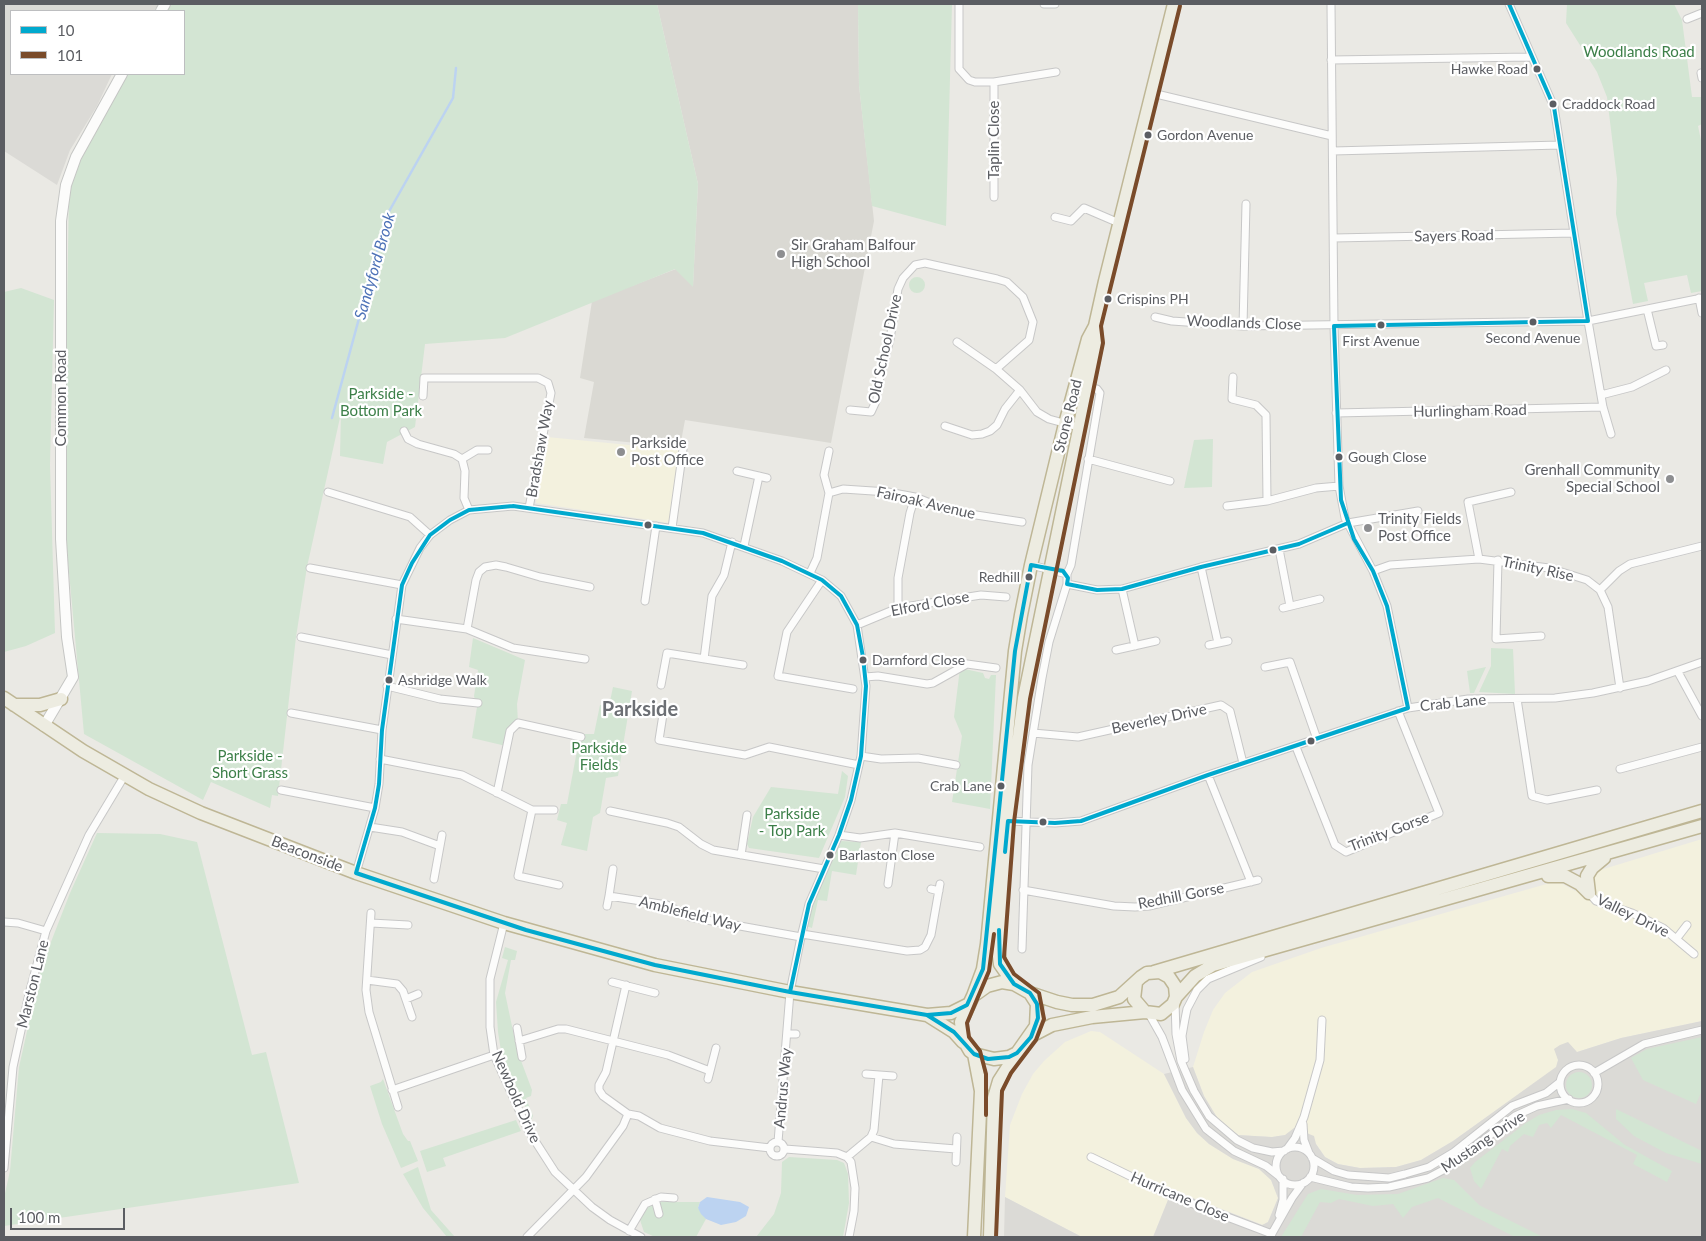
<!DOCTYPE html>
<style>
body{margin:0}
#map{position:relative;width:1706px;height:1241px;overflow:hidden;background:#eae9e4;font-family:Lato,sans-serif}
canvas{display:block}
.frame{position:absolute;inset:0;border:5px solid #5b5d62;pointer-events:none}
.legend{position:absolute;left:10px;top:10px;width:175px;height:65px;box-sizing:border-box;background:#fff;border:1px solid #bdbec0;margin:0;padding:6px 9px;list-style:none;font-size:15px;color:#5b5d62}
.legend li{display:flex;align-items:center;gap:10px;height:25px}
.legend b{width:25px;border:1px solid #bdbec0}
.scale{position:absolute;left:10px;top:1208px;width:115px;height:22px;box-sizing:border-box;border:2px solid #5b5d62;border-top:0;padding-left:6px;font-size:15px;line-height:18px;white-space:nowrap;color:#5b5d62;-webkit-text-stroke:4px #fff;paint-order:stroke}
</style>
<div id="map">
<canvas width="1706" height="1241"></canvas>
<div class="frame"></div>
<ul class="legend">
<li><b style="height:6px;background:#00a9ce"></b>10</li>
<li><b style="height:6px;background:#7a4b2a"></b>101</li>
</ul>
<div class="scale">100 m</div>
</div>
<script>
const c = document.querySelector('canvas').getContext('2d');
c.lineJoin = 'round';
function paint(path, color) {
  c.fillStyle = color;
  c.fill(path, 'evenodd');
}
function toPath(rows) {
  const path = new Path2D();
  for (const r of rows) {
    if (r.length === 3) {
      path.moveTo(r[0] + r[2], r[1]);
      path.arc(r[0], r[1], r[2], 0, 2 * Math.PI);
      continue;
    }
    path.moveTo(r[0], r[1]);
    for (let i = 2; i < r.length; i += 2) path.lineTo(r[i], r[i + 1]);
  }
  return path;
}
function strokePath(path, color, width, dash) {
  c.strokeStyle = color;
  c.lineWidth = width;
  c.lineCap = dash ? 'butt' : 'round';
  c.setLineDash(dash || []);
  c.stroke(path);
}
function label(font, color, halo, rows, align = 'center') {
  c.font = font + ' Lato,sans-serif';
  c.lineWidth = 4.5;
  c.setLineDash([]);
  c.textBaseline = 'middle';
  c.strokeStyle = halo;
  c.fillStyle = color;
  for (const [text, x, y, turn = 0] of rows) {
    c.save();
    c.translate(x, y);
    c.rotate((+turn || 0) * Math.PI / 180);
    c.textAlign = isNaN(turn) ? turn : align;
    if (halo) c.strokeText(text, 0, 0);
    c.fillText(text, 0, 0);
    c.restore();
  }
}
paint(toPath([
 [547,437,680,450,669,523,536,503],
 [1702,839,1702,1021,1621,1038,1577,1052,1555,1049,1558,1060,1557,1067,1453,1141,1421,1160,1396,1167,1360,1168,1338,1164,1325,1157,1316,1144,1285,1135,1272,1137,1238,1135,1218,1119,1204,1096,1193,1067,1204,1032,1213,1010,1225,993,1252,972,1321,948,1550,883,1559,882,1575,891,1594,884,1593,877,1597,871],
 [1091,1031,1100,1032,1164,1074,1186,1118,1197,1133,1209,1144,1233,1159,1259,1169,1271,1180,1278,1198,1268,1222,1263,1225,1172,1190,1153,1237,1082,1237,1005,1197,1010,1125,1022,1094,1033,1074,1044,1061,1065,1042]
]), '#f3f1de');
paint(toPath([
 [4,4,159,4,154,11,11,11,11,74,112,74,97,106,70,150,57,185,4,151],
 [1702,1021,1702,1237,1153,1237,1172,1190,1262,1225,1268,1222,1278,1198,1271,1180,1259,1169,1233,1159,1209,1144,1197,1133,1186,1118,1164,1074,1193,1067,1204,1096,1218,1119,1238,1135,1272,1137,1285,1135,1294,1128,1314,1136,1316,1144,1325,1157,1338,1164,1360,1168,1396,1167,1421,1160,1453,1141,1556,1067,1558,1060,1554,1049,1560,1045,1568,1042,1577,1052,1621,1038],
 [1005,1197,1082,1237,1004,1237]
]), '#dbdad6');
paint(toPath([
 [657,4,858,4,859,85,874,221,831,443,685,420,680,447,584,438,594,382,580,378,592,301,676,269,693,286,698,184]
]), '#dad9d3');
paint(toPath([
 [172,4,657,4,698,184,693,287,675,269,505,338,425,344,415,427,387,442,383,464,340,456,341,413,307,567,296,637,278,796,272,795,270,808,211,782,203,800,84,734,66,540,65,438,69,188,85,150,127,74,184,74,184,11,167,11],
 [858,4,952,4,946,226,872,206,859,85],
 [1567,4,1674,4,1682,20,1692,97,1702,97,1702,124,1698,126,1702,145,1702,291,1691,293,1687,275,1644,283,1648,301,1633,304,1616,214,1617,179,1607,97,1597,72,1566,23],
 [917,285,8],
 [21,288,54,300,50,465,55,633,26,646,4,652,4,292],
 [1213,439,1212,487,1184,488,1194,440],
 [473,638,525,660,517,704,518,723,506,746,472,738,477,707,474,696,478,670,469,667],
 [1491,648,1513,649,1515,694,1479,692,1491,666],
 [1486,667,1474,693,1470,693,1467,671],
 [960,668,983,673,985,678,989,679,991,675,996,675,990,809,952,802,962,736,954,717],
 [613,687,632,691,618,776,606,778,600,813,593,817,587,851,561,845,567,823,557,820,561,804,567,804,576,756,584,734,594,734,600,705,609,706],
 [842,771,848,776,845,797,819,858,749,848,747,844,753,817,771,787,838,794],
 [97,833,160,834,197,842,252,1055,266,1052,299,1183,4,1226,4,1198,10,1171,19,1067,42,965,70,893],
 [841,841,861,842,856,875,832,871,827,901,818,900,812,928,806,926,809,910,825,870],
 [505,947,517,951,515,960,511,960,505,993,517,1050,532,1090,531,1096,526,1098,533,1116,531,1120,501,1051,498,1032,496,1002,508,960,502,958],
 [1702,1037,1702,1090,1696,1104,1643,1080,1631,1058,1647,1049],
 [1579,1085,13],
 [383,1079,403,1134,408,1141,410,1141,418,1161,401,1168,382,1124,370,1086,381,1082],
 [1572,1109,1586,1113,1625,1145,1672,1171,1667,1182,1633,1164,1637,1155,1561,1115,1551,1128,1547,1123,1539,1125,1533,1137,1524,1134,1510,1146,1508,1152,1502,1149,1481,1189,1474,1181,1470,1168,1475,1162,1526,1123,1539,1115,1556,1110],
 [1616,1109,1702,1151,1702,1164,1666,1153,1634,1136,1616,1119],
 [516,1120,521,1131,443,1158,446,1166,427,1172,420,1151],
 [789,1157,837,1160,844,1163,848,1174,849,1203,843,1237,756,1237,774,1214,781,1193,782,1162],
 [418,1167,431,1210,455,1237,447,1237,423,1208,403,1174],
 [1443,1178,1454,1180,1479,1205,1543,1237,1515,1237,1438,1198,1412,1207,1403,1218,1393,1204,1373,1206,1339,1199,1331,1203,1320,1202,1301,1237,1281,1237,1308,1194,1321,1189,1357,1195,1398,1194],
 [659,1202,700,1202,698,1208,706,1219,696,1237,655,1237,644,1232,640,1220,648,1205]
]), '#d3e5d3');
paint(toPath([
 [707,1197,740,1202,749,1207,746,1216,736,1222,721,1225,706,1219,701,1214,698,1208,700,1202]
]), '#bcd3f1');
strokePath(toPath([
 [332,418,387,215,453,98,456,68]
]), '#bcd3f1', 2.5);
const street = toPath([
 [959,4,959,69,969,80,975,82,994,82,1056,72],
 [1044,4,1055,4],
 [1331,4,1334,326,1339,486,1345,518,1373,571,1387,606,1408,708],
 [1509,4,1554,107,1588,321,1603,407,1611,434],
 [1687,19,1702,13],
 [1331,60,1531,57],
 [1701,73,1702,78],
 [994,82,994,197],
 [1152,93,1332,136],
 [1333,151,1560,145],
 [1055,217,1071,221,1084,208,1119,223],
 [1334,238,1574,233],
 [1699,298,1702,313],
 [1647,309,1656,346,1663,345],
 [1155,317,1172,321,1243,326,1588,321,1702,298],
 [1243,326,1246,204],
 [957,342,996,369,1020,390,1037,412,1049,419,1078,427],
 [1233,377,1232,399,1256,405,1266,415,1267,501],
 [1601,395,1632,387,1666,370],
 [423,396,424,378,538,378,548,383,551,393,529,508],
 [850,410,871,412,877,399,877,389,890,339,898,289,903,278,915,265,925,263,997,279,1007,282,1023,297,1033,322,1029,340,996,369],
 [1336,413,1603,407],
 [945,426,972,435,982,434,990,431,997,425,1005,409,1020,390],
 [404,431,408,439,418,444,454,454,462,459,465,471,464,498,469,510],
 [829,451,824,475,829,493],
 [462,459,477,450,488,450],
 [1088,459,1170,481],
 [737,471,767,478],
 [328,492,410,517,430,535],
 [1227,506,1267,501,1316,488,1339,486],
 [672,528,683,449],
 [744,546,759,476],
 [1279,549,1290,606],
 [1479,559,1468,502,1511,492],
 [1498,560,1496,639,1541,636],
 [1031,565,1067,574],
 [1201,567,1218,643],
 [310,568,402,585],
 [1373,571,1390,565,1479,559,1549,568,1587,580,1600,590,1608,607,1620,688],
 [810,573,817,558,829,493,843,489,888,492,915,497,950,511,1022,522],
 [1067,574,1071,565,1100,393,1097,389,1087,386],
 [822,580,787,632,778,676,853,689],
 [1067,584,1097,590,1122,589,1201,567,1299,544,1348,523,1418,511],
 [1122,589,1135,646],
 [1600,590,1619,571,1630,564,1702,546],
 [645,601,656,526],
 [898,608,898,578,910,513,915,497],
 [1283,608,1320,599],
 [396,619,467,629,513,648,585,659],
 [857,625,898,608,981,595,1006,597],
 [467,629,476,580,479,572,485,567,496,565,506,567,540,577,590,587],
 [301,637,392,655],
 [1209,645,1228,641],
 [1116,650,1156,641],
 [704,659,712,596,724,575,732,542],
 [1265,667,1290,662,1317,739],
 [1678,672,1702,716],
 [865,677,878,676,927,684,933,683,967,664,996,668],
 [661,685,667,653,743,665],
 [387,686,440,699,478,703],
 [1517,699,1532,796,1547,800,1597,790],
 [664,708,659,740,745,755,769,747,859,765],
 [291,713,382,730],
 [1033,733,1078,737,1221,705,1230,711,1243,763],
 [1296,747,1335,845,1346,852,1439,813,1398,711],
 [861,756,881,759,918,758,956,765],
 [380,759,462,775,532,810,518,876,559,885],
 [1620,769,1702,747],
 [1208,775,1251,882],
 [281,790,375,808],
 [497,793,510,731,518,723,581,737],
 [532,810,554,810],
 [610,811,667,823,679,827,701,844,713,850,824,869],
 [1008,821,1055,823,1081,821,1208,775,1408,708,1468,699,1555,698,1593,693,1648,681,1702,662],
 [370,827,402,832,440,846],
 [839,835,860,838,895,833,980,847],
 [741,855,747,815],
 [613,869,609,896,667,905,690,917,801,937],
 [356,873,375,808,379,784,382,730,402,585,420,548,430,535,450,520,469,510,513,506,703,533,782,561,822,580,841,596,857,625,866,686,861,756,851,800,839,835,809,904,801,937,790,992,778,1142],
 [434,879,442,835],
 [888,884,895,833],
 [931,889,939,891],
 [1023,890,1114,906,1135,907,1149,906,1258,880],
 [1589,893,1596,901,1632,913,1663,928,1694,954],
 [607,906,609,896],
 [371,913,366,990,369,1012,398,1107],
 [4,922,18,923,46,931],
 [371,923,408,925],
 [504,923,490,979,490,1027,494,1055,528,1130,555,1172,592,1207,610,1220,641,1237],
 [802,934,907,951,920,950,925,947,931,935,940,884],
 [1677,938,1687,925],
 [1022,949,1028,765,1042,678,1049,642,1067,584,1067,574],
 [367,980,397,984,403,991,412,1017],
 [612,982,655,993],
 [626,985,606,1072,599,1085,599,1090,603,1096,628,1114,639,1116,660,1128,710,1141,770,1148],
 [406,999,418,994],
 [1175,1001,1176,1034,1181,1061,1194,1091,1209,1116,1237,1140,1253,1148,1272,1152,1284,1151],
 [1149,1014,1162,1037,1182,1090,1206,1129,1234,1151,1266,1166,1280,1177],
 [517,1028,522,1057],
 [788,1034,796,1034],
 [519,1041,558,1029,566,1029,668,1055,710,1071],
 [1185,1059,1182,1036,1185,1019,1187,1009,1197,990,1208,979,1261,957],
 [1579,1084,19],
 [1594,1073,1644,1044,1702,1030],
 [866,1074,893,1076],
 [708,1079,716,1048],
 [392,1090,494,1055],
 [1303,1124,1304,1140,1309,1153],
 [871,1137,874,1130,879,1075],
 [777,1149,7],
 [1295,1166,19],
 [785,1149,837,1153,847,1157,851,1162,855,1188,854,1211,849,1237],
 [1287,1149,1295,1138,1304,1117,1320,1060,1322,1020],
 [847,1157,871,1137,894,1144,956,1149],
 [1091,1157,1167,1194,1272,1234],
 [1312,1158,1334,1171,1348,1175,1389,1178,1405,1174,1429,1167,1454,1152,1512,1106,1546,1093,1560,1082],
 [956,1162,957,1137],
 [4,1168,13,1067,29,994,46,931,89,835,125,775],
 [1310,1177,1351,1187,1368,1188,1389,1187,1428,1178,1447,1168,1515,1116,1537,1106,1569,1099],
 [655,1199,659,1214],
 [1279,1215,1283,1200,1283,1179],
 [629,1231,645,1204,661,1197,674,1198],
 [527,1237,586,1177,623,1126,628,1114],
 [1270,1237,1292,1198,1303,1183]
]);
const secondary = toPath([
 [161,11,165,4],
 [44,726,73,677,67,637,61,539,61,221,66,185,76,157,122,74]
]);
const highway = toPath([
 [4,698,83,751,149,789,201,813,356,873,504,923,655,965,790,992,927,1015,951,1013,967,1005],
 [14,705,40,705,61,699],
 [1548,876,1565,876,1580,884,1589,893],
 [1589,893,1587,876,1592,868,1604,858],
 [1154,972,1702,811],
 [1014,984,1000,964,998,948,1008,821,1024,698,1097,342,1095,326,1105,281,1174,4],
 [1030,993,1037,1004,1036,1026,1017,1053,1009,1057,994,1059,974,1054,970,1051,963,1039,961,1022,973,996,987,986,1002,982,1014,984,1030,993,1057,1002,1072,1005,1093,1005,1119,997,1141,977,1147,973,1160,972,1169,977,1175,986,1176,997,1173,1004,1161,1014,1145,1012,1134,999,1136,982],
 [973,996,983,969,987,944,1015,651,1021,615,1031,565,1065,424,1088,339,1095,326],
 [1176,997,1195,976,1213,965,1702,826],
 [927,1015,954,1032,963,1042],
 [1031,1036,1052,1025,1092,1017,1145,1012],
 [974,1054,981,1091,974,1237],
 [990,1237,994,1098,999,1081,1017,1053]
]);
strokePath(street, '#c7c7c7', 9);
strokePath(secondary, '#c5c6c4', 12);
strokePath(highway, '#beb695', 15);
strokePath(street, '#fcfcfb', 7);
strokePath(secondary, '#fcfcfb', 10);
strokePath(highway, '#edece1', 12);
strokePath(toPath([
 [513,506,703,533,782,561,822,580,841,596,857,625,863,657,866,686,861,756,851,800,839,835,809,904,790,992,655,965,526,930,356,873,375,808,379,784,382,730,402,585,412,563,430,535,450,520,469,510,513,506],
 [1005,852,1008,821,1055,823,1081,821,1208,775,1408,708,1387,606,1373,571,1354,539,1341,500,1334,326,1588,321,1554,107,1509,4],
 [790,992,927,1015,951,1013,967,1005,983,969,1015,651,1031,565,1063,571,1068,578,1067,584,1097,590,1122,589,1201,567,1299,544,1348,523],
 [927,1015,954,1032,974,1054,988,1059,1009,1057,1017,1053,1031,1037,1038,1018,1037,1004,1030,993,1014,984,1000,964,999,930]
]), '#00a9ce', 4);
strokePath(toPath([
 [986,1115,986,1074,980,1051,969,1037,967,1023,989,971,994,934],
 [996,1237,1002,1091,1011,1073,1036,1040,1044,1019,1039,993,1014,974,1004,957,1014,822,1030,699,1103,343,1101,326,1180,6]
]), '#7a4b2a', 4);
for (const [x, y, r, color] of [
 [1537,69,4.5,"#5b5d62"],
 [1553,104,4.5,"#5b5d62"],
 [1148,135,4.5,"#5b5d62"],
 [781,254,5,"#8d8e90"],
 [1108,299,4.5,"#5b5d62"],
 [1533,322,4.5,"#5b5d62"],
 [1381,325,4.5,"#5b5d62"],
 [621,452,5,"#8d8e90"],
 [1339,457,4.5,"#5b5d62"],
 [1670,479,5,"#8d8e90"],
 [648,525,4.5,"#5b5d62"],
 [1368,528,5,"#8d8e90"],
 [1273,550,4.5,"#5b5d62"],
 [1029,577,4.5,"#5b5d62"],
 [863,660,4.5,"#5b5d62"],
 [389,680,4.5,"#5b5d62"],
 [1311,741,4.5,"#5b5d62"],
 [1001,786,4.5,"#5b5d62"],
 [1043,822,4.5,"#5b5d62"],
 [830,855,4.5,"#5b5d62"]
]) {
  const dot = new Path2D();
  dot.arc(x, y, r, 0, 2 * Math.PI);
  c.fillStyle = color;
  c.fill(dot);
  strokePath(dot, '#fff', 2);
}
label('14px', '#5b5d62', '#fff', [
 ["Hawke Road",1528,69,"right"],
 ["Craddock Road",1562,104],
 ["Gordon Avenue",1157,135],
 ["Crispins PH",1117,299],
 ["Second Avenue",1533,338,"center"],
 ["First Avenue",1381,341,"center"],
 ["Gough Close",1348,457],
 ["Redhill",1020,577,"right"],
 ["Darnford Close",872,660],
 ["Ashridge Walk",398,680],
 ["Crab Lane",992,786,"right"],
 ["Barlaston Close",839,855]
], 'left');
label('15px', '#3c7f48', '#fff', [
 ["Woodlands Road",1639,52],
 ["Parkside -",381,394],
 ["Bottom Park",381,411],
 ["Parkside",599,748],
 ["Fields",599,765],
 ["Parkside -",250,756],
 ["Short Grass",250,773],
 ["Parkside",792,814],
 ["- Top Park",792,831]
]);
label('15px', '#5b5d62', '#fff', [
 ["Taplin Close",994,140,-90],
 ["Sayers Road",1454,236,-1],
 ["Woodlands Close",1244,323,2],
 ["Old School Drive",885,349,-78],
 ["Common Road",61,398,-90],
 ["Hurlingham Road",1470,411,-1],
 ["Stone Road",1068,416,-76],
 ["Bradshaw Way",540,449,-80],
 ["Fairoak Avenue",926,503,13],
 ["Trinity Rise",1538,569,12],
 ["Elford Close",930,604,-11],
 ["Crab Lane",1453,703,-6],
 ["Beverley Drive",1159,719,-12],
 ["Trinity Gorse",1389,832,-21],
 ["Beaconside",307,854,21],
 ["Redhill Gorse",1181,896,-11],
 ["Amblefield Way",690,914,14],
 ["Valley Drive",1633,916,26],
 ["Marston Lane",33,984,-76],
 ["Andrus Way",783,1088,-85],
 ["Newbold Drive",516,1097,66],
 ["Mustang Drive",1483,1142,-34],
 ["Hurricane Close",1180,1197,23]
]);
label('15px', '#5b5d62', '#fff', [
 ["Sir Graham Balfour",791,245],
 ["High School",791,262],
 ["Parkside",631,443],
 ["Post Office",631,460],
 ["Grenhall Community",1660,470,"right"],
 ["Special School",1660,487,"right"],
 ["Trinity Fields",1378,519],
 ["Post Office",1378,536]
], 'left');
label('italic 16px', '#4d72b7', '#fff', [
 ["Sandyford Brook",375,266,-74]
]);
label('bold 20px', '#6c6f74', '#fff', [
 ["Parkside",640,710]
]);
</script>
